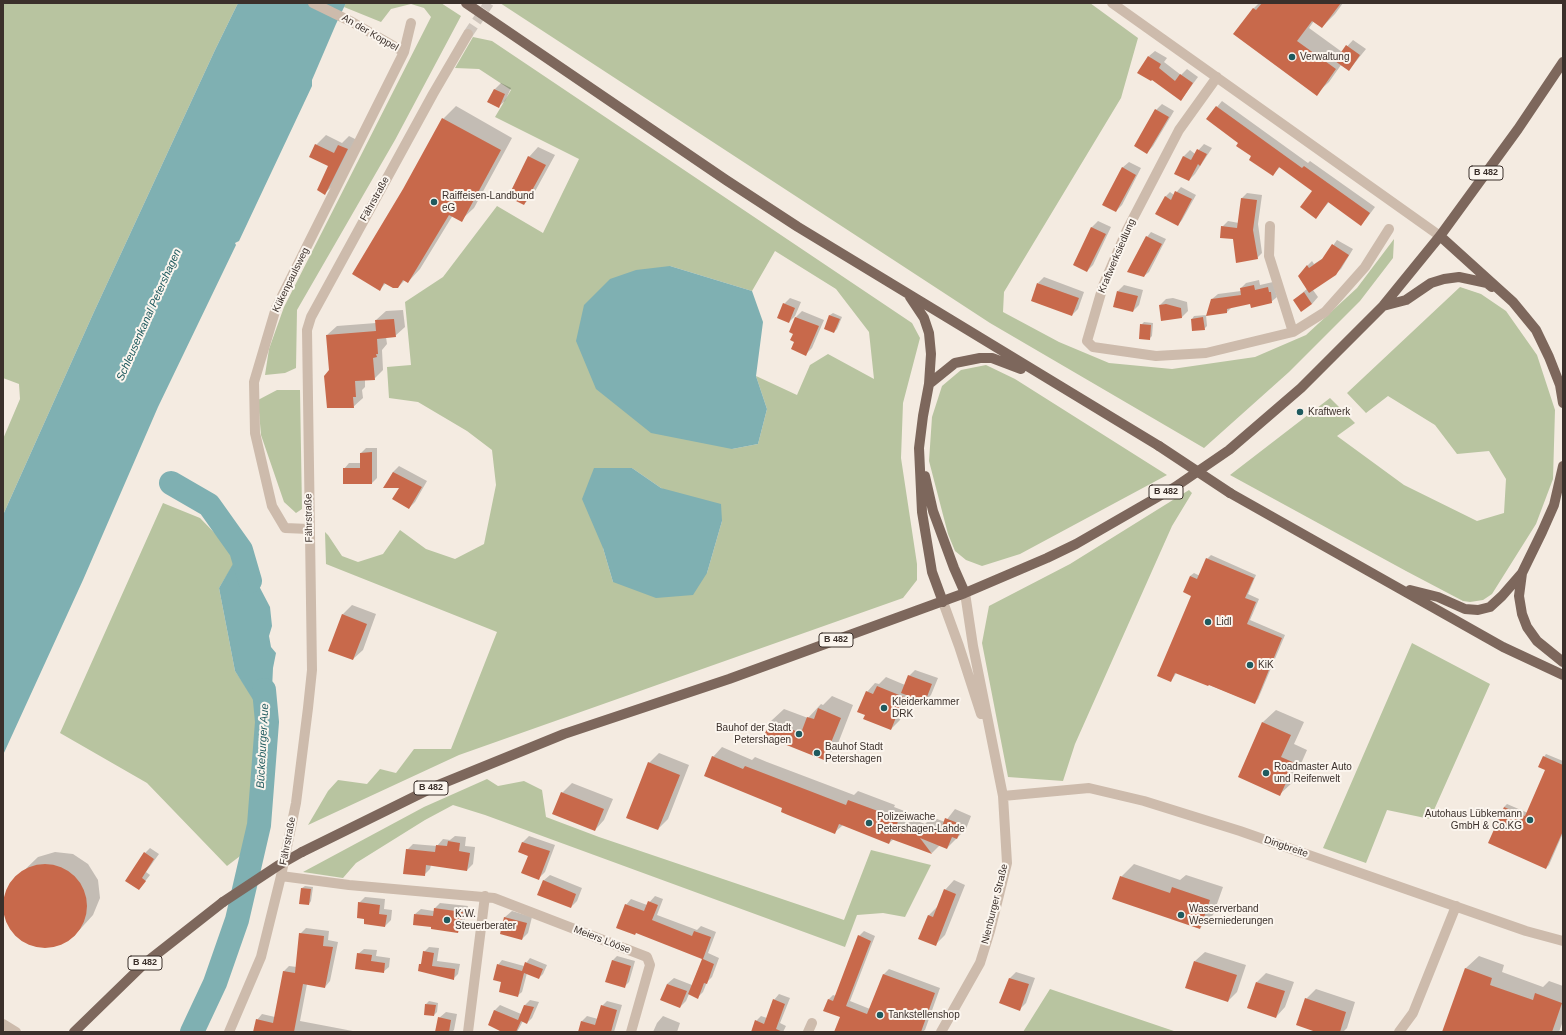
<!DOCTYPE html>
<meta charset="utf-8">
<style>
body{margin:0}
#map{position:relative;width:1566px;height:1035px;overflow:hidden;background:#f4ebe1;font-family:Arial,sans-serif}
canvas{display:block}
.frame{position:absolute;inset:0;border:4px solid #3b302b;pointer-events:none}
</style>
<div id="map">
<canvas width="1566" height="1035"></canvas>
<div class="frame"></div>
</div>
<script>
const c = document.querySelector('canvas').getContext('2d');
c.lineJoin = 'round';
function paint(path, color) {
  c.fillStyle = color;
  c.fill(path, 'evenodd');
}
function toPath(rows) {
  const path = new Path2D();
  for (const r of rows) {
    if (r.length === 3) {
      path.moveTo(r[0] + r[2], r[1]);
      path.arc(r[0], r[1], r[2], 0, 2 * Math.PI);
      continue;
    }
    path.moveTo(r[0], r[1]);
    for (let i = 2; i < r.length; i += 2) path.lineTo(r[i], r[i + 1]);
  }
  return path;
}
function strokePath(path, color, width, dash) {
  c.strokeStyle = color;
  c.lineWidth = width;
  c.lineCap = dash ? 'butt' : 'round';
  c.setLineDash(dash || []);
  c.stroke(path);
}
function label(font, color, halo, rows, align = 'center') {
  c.font = font + ' Arial,sans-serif';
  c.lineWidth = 4;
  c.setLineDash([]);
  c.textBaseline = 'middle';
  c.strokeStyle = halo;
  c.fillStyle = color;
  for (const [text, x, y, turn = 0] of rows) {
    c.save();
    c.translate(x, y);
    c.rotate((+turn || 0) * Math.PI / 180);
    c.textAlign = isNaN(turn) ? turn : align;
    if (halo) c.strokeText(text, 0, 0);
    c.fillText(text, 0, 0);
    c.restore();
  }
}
paint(toPath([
 [3,3,238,3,215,50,93,314,3,515,3,439,20,399,19,384,3,378],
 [346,3,441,3,461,16,395,140,297,310,296,368,285,373,265,375,269,349,284,307,431,17,424,8,411,4,391,9,381,22,344,7],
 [500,3,1090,3,1138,38,1121,98,1004,292,1003,312,1059,342,1109,363,1172,369,1255,357,1306,335,1357,288,1394,239,1393,258,1360,301,1289,372,1204,448,990,323],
 [473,37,492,41,912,323,920,338,903,403,901,458,917,564,917,580,903,598,459,755,308,825,328,791,338,780,367,784,380,769,396,773,414,749,451,749,497,632,326,564,325,532,328,535,342,556,358,562,383,554,400,530,426,549,455,559,484,544,496,485,492,450,467,431,418,402,389,398,387,367,411,365,405,302,443,277,497,206,543,233,579,159,495,117,511,90,479,69,455,68],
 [775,251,836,289,869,332,874,379,828,354,810,365,797,395,756,376,767,409,758,444,732,449,670,266,752,291],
 [632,468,661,488,722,521,707,573,613,582,603,548],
 [1460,287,1481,294,1506,311,1537,355,1555,410,1553,479,1536,524,1492,594,1483,600,1470,602,1463,601,1406,571,1230,475,1330,398,1355,423,1337,436,1404,485,1477,521,1504,513,1506,479,1489,451,1457,454,1435,425,1388,396,1366,413,1347,393],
 [986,365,1015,379,1167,475,1020,554,982,566,966,560,955,551,948,534,929,461,932,417,942,386,961,370],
 [277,390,300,390,302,509,296,513,284,502,261,435,258,400],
 [1189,490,1192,493,1172,526,1075,744,1063,781,1008,777,982,643,989,606,1070,564],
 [163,503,200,518,238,557,219,588,235,671,260,708,261,757,248,850,227,866,147,783,60,733],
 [1412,643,1490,684,1430,819,1387,810,1366,863,1323,848],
 [487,779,498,786,524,781,542,790,546,817,599,837,844,920,871,850,931,865,905,917,883,913,857,915,845,947,485,815,453,805,425,820,356,863,343,878,303,872,424,807],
 [1050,989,1162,1027,1177,1032,1023,1032]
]), '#b8c4a0');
paint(toPath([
 [238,3,346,3,336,24,312,80,312,86,239,241,235,243,236,245,158,407,83,580,3,755,3,515,93,314,215,50],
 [670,266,752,291,763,322,756,376,767,409,758,444,732,449,651,433,596,389,576,341,584,305,610,279,636,270],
 [594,468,632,468,661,488,721,504,722,521,707,573,693,595,656,598,613,582,603,548,582,499],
 [241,550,250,558,259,586,270,607,272,626,269,636,271,647,276,653,273,668,272,689,275,721,267,722,235,671,219,588]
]), '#7fb0b2');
paint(toPath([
 [1259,3,1343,3,1335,14,1322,27,1314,21,1309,28,1342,52,1353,40,1366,49,1349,70,1341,65,1329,82,1316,94,1253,9],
 [1155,51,1167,58,1164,62,1181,75,1187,69,1198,77,1181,100,1149,56],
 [501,83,511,88,505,101,498,107,488,102,495,89],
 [1222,101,1308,163,1310,161,1375,207,1366,219,1361,225,1329,202,1316,217,1313,190,1280,167,1272,175,1253,156,1240,142,1217,107],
 [1162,104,1174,111,1153,146,1147,153,1156,110],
 [456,106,512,138,474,208,461,220,453,215,420,269,408,282,405,280,398,287,386,283,379,290,404,189,443,119],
 [326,135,342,143,349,136,357,140,335,184,325,193,330,166,316,145],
 [1204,144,1212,148,1195,174,1189,180,1175,173,1184,156,1190,150,1195,154],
 [538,147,555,155,533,195,524,204,529,157],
 [1129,162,1141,168,1122,205,1116,211,1122,168],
 [1181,187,1196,195,1182,220,1178,225,1165,197,1170,192,1174,195],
 [1247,193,1262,195,1258,224,1262,253,1257,258,1233,239,1222,227,1228,221,1239,223,1242,198],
 [1098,221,1111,227,1093,265,1087,271,1074,265,1092,227],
 [1151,232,1166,239,1149,272,1144,276,1147,237],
 [1337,240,1353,249,1341,269,1335,274,1313,290,1318,297,1312,304,1294,300,1308,288,1307,266,1312,261,1314,264,1325,257],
 [1044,277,1084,292,1078,309,1072,315,1038,283],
 [1259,280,1260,285,1273,282,1277,297,1271,302,1251,303,1232,307,1227,312,1206,315,1207,326,1204,329,1192,319,1194,316,1207,315,1212,299,1218,294,1241,291,1241,288,1246,283],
 [1124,285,1143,290,1139,305,1133,311,1118,291],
 [790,298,801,302,795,316,789,322,784,304],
 [1173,298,1187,302,1188,311,1182,317,1160,305,1166,299],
 [403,310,405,327,395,336,386,337,387,344,382,350,383,370,374,379,365,380,365,387,362,390,363,398,353,407,330,371,327,335,337,326,376,323,376,320,386,311],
 [802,311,824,320,812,348,806,354,795,341,794,333,790,332,796,317],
 [833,313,842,317,837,329,834,332,830,315],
 [1144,322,1153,323,1152,336,1149,339,1141,325],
 [366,448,377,448,377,478,372,483,344,483,344,469,349,463,361,463,361,453],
 [399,466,427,481,415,502,409,508,401,486,385,487,393,472],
 [1211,555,1256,575,1248,594,1259,599,1250,620,1285,635,1258,699,1254,703,1177,672,1171,681,1193,596,1190,576,1194,573,1200,576,1207,559],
 [352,605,376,614,363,650,353,659,342,615],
 [915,670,938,678,931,695,925,701,910,695,900,720,891,729,866,715,867,692,875,683,879,684,886,677,905,685,909,676],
 [832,696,853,705,837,746,824,759,771,721,784,709,808,718,821,704,823,705],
 [1276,710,1304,722,1294,744,1307,750,1293,782,1280,794,1263,722],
 [722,747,752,760,755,757,767,762,854,795,858,791,895,805,894,807,907,812,905,816,925,824,932,817,945,822,955,809,971,816,966,829,947,848,940,845,932,853,894,839,889,843,843,825,835,832,783,808,713,757],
 [659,753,689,765,668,819,658,829,649,763],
 [1546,754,1563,761,1563,833,1549,865,1546,868,1504,807,1507,804,1528,813,1547,769,1544,757],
 [572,783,613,799,604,820,595,830,562,793],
 [455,836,466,837,465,846,475,847,473,864,467,870,431,865,430,869,424,875,407,850,413,844,437,846,443,839,450,840],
 [529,836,555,845,545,872,538,879,529,856,519,852,523,842],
 [150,848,159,854,146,872,150,875,139,889,145,853],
 [55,852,73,854,88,864,98,880,100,898,93,915,74,936,58,945,40,947,23,940,10,927,4,910,7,892,11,883,38,857],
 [1134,864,1180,880,1186,875,1223,887,1213,915,1200,928,1121,877],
 [550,875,582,888,577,901,571,907,543,881],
 [954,880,965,885,945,935,935,945,928,916,938,906,945,890],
 [305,886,313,887,311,901,309,904,302,888],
 [655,896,663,899,657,915,697,930,701,926,716,932,708,953,719,958,712,977,707,982,703,992,698,997,689,994,686,1001,680,1007,667,984,674,978,692,985,703,958,626,905,631,899,647,905],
 [365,897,385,899,384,909,392,910,391,920,385,926,365,918,359,903],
 [440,903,468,906,463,926,457,932,432,926,415,914,421,909,434,911,435,908],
 [512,911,532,917,528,933,522,939,501,933,505,917],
 [306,928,329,931,328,940,338,942,330,981,325,987,307,984,300,1021,358,1032,254,1032,257,1020,262,1014,275,1017,284,971,289,966,297,967,300,934],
 [864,931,875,936,850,1001,870,1009,884,974,889,969,940,988,925,1030,922,1032,836,1032,842,1017,828,1000,833,995,836,996,859,936],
 [429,947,439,948,437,961,460,964,458,974,453,979,420,965,422,962,424,952],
 [364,949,377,950,376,956,390,958,389,967,383,972,358,954],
 [1205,952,1246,965,1237,992,1228,1001,1195,961],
 [617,956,635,961,629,982,624,987,612,961],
 [1479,956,1504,965,1502,972,1543,987,1549,981,1563,986,1563,1021,1559,1032,1443,1032,1466,968],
 [530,958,547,965,543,974,539,978,527,973,522,992,517,996,503,981,498,965,502,960,524,966],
 [1016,972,1035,978,1026,1003,1020,1009,1001,1003,1010,978],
 [1266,973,1294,982,1285,1007,1276,1017,1257,982],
 [1316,989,1355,1002,1347,1028,1343,1032,1319,1032,1306,999],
 [779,994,790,998,780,1023,786,1026,783,1032,752,1032,756,1021,761,1016,767,1018,774,1000],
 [530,1000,539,1002,532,1018,527,1023,523,1021,517,1032,508,1032,489,1024,495,1010,500,1005,521,1014,525,1005],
 [429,1001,438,1003,437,1012,434,1015,426,1004],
 [607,1001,622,1005,614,1032,579,1032,582,1021,587,1016,598,1019,602,1006],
 [446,1012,457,1014,454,1030,452,1032,436,1032,439,1018],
 [663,1016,680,1023,677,1032,653,1032,657,1023]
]), '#0003');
strokePath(toPath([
 [171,483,209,505,241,550,250,581],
 [192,1032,215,983,237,920,259,825,267,722,264,690]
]), '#7fb0b2', 24);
paint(toPath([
 [1262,3,1341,3,1322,28,1312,21,1297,41,1336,69,1317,96,1233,34,1253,8,1256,10],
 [1346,45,1360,55,1349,71,1335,61],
 [1148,56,1161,64,1159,68,1175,81,1180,74,1193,83,1181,101,1152,80,1151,81,1137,73],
 [494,89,505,94,499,108,487,102],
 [1216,106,1302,168,1304,166,1370,213,1361,226,1328,202,1316,219,1300,207,1312,191,1279,167,1273,176,1249,160,1251,156,1236,146,1238,143,1206,119],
 [1155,109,1169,117,1147,154,1134,146],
 [442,118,501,150,462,222,449,215,408,283,403,280,398,288,393,288,384,283,380,291,352,274,403,189],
 [315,144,334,153,338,145,348,149,325,195,317,190,328,166,309,157],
 [1197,149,1207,154,1200,166,1198,164,1189,181,1174,174,1183,156,1191,160],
 [528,156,546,165,524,205,508,197],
 [1122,167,1136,175,1116,212,1102,205],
 [1175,191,1192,199,1178,226,1155,214,1165,196,1171,200],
 [1241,198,1257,200,1253,230,1258,259,1236,263,1233,239,1220,238,1221,226,1237,228],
 [1091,227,1106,234,1087,272,1073,265],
 [1146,236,1162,244,1144,277,1127,272],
 [1332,244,1349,255,1336,275,1309,293,1298,276,1307,265,1309,268,1322,259],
 [1037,283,1079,298,1072,316,1031,301],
 [1254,285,1255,290,1268,287,1269,292,1271,292,1272,303,1251,308,1250,304,1227,309,1227,313,1206,316,1211,299,1241,295,1240,288],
 [1117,291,1138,296,1133,312,1113,307],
 [1304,292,1312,304,1301,312,1293,300],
 [783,303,795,308,789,323,777,318],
 [1166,304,1181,308,1182,318,1161,321,1159,305],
 [829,315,840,319,834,333,824,329],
 [795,317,819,326,806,356,791,349,794,342,790,340,793,334,789,332],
 [1203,317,1205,330,1192,331,1191,319],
 [394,319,396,337,377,339,378,354,376,354,377,357,373,358,375,380,355,381,356,397,353,397,354,408,327,408,324,376,329,370,326,335,376,331,375,320],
 [1140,324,1151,325,1150,340,1139,339],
 [372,452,372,484,343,484,343,468,360,468,360,453],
 [393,472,422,487,409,509,392,499,399,488,383,488],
 [1206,558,1254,578,1245,598,1256,602,1247,624,1282,638,1255,704,1209,685,1208,686,1175,673,1171,682,1157,676,1191,596,1183,592,1190,576,1197,579],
 [342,614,367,624,353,660,328,651],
 [908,675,932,684,925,702,901,693],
 [877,686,904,697,891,730,863,719,865,715,857,712,866,691,873,694],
 [818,708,841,718,824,760,764,736,770,721,801,733,807,717,814,719],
 [1262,722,1291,735,1281,757,1295,763,1280,796,1238,777],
 [712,756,743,769,745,766,758,771,846,805,848,800,886,814,885,816,898,821,897,825,916,833,918,836,922,826,940,832,945,818,963,825,957,839,952,837,947,849,920,838,932,854,891,839,889,844,839,824,835,834,788,815,781,812,782,808,704,776],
 [1543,756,1563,765,1563,831,1546,869,1488,843,1504,807,1525,816,1545,770,1538,767],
 [648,762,680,775,658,830,626,818],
 [561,792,604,809,595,831,552,814],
 [448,841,460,843,459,851,470,853,467,871,426,865,425,876,403,874,406,849,435,852,436,845,447,846],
 [522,842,550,851,539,880,521,873,528,856,518,852],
 [144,852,154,859,142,878,146,881,139,890,125,881],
 [45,906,42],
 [1120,876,1170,893,1172,887,1210,900,1200,929,1112,899],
 [543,880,576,894,571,908,537,895],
 [301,888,311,889,309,905,299,904],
 [944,889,956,894,936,946,918,939,928,915,933,917],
 [648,901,658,905,652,920,692,936,694,931,711,937,703,959,714,964,707,984,704,983,698,999,688,994,702,959,636,933,635,935,616,928,625,904,644,911],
 [358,902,380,905,379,914,387,915,385,927,364,924,364,919,357,918],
 [434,908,463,912,458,933,431,929,431,927,413,925,414,914,433,916],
 [504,917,527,923,522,940,500,934],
 [299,933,324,936,323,946,333,947,325,988,303,984,294,1032,253,1032,256,1019,273,1023,283,971,295,973],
 [858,935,871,941,846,1006,867,1014,883,974,935,993,921,1032,834,1032,840,1017,823,1011,828,999,833,1001],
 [423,951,434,953,432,966,455,969,454,980,418,971,419,964,421,964],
 [357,953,372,955,371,961,385,963,384,973,355,969],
 [612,960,631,966,625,988,605,982],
 [1194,961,1237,975,1228,1002,1185,988],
 [525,962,543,969,539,979,524,973,518,997,499,992,501,982,493,980,497,964,522,971],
 [1465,968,1492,978,1490,985,1533,1000,1535,993,1562,1003,1552,1032,1442,1032],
 [1009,978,1029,984,1020,1011,999,1003],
 [1256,982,1285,991,1276,1018,1247,1008],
 [667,984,687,991,680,1008,660,1000],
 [1305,998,1346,1012,1340,1032,1316,1032,1296,1025],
 [773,999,785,1004,776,1029,783,1032,751,1032,755,1020,764,1024],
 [425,1004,436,1005,434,1016,424,1015],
 [524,1005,534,1007,527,1024,521,1021,516,1032,502,1032,488,1025,494,1010,518,1020],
 [601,1005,617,1010,611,1032,578,1032,581,1021,595,1025],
 [438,1017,451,1020,449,1032,435,1032]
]), '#c8694b');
strokePath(toPath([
 [468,34,489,3]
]), '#cfc6bd', 10, [10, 5]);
strokePath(toPath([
 [313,3,352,22,404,52],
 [1112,3,1440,236],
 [1217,77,1179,130,1127,230,1103,286,1087,341,1093,347,1156,356,1206,353,1293,332,1269,256,1270,226],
 [1293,332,1325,312,1365,267,1389,229],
 [309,529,285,528,272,506,255,433,254,382,276,308,404,52,411,23],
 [943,602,959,646,981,714],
 [1003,796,1089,788,1144,801,1240,831,1526,931,1563,941],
 [281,876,349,885,494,898,647,957,650,965,631,1032],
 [3,1024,16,1032],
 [229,1032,261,957,281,876,296,803,308,708,312,670,307,330,311,317,433,94,468,34],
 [468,1032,485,896],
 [808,1032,812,1023],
 [941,1032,980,963,990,931,1007,863,1003,796,973,646,965,593],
 [1399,1032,1413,1013,1456,906]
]), '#cdbbac', 10);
strokePath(toPath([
 [466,3,726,180,798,227,1159,446],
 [1440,236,1513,302,1536,330,1549,357,1560,385,1563,403],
 [910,297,924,318,929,333,931,354,929,384,923,416,919,448,922,512,932,572,943,602],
 [1383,306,1406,300,1431,283,1444,279,1459,277,1487,283,1492,287],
 [929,384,955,363,980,358,992,358,1021,369],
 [925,476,933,511,954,568,965,593],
 [1230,493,1503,647,1563,675],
 [1522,573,1519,596,1522,614,1527,627,1537,641,1563,662],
 [1410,590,1438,597,1465,609,1478,610,1490,607,1502,596,1522,573,1542,532,1554,505,1563,466],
 [302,852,436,786,564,734,729,679,965,593,1047,558,1076,544,1175,487,1229,450,1301,388,1383,306,1440,236,1518,129,1563,62],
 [74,1032,144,964,223,902]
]), '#7d675c', 10);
strokePath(toPath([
 [1159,446,1230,493],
 [223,902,279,865,302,852]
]), '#7d675c', 10);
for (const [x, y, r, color] of [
 [1292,57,4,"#1f5a5e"],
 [434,202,4,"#1f5a5e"],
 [1300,412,4,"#1f5a5e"],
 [1208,622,4,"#1f5a5e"],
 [1250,665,4,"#1f5a5e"],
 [884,708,4,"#1f5a5e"],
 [799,734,4,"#1f5a5e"],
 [817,753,4,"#1f5a5e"],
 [1266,773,4,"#1f5a5e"],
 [1530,820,4,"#1f5a5e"],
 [869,823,4,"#1f5a5e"],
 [1181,915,4,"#1f5a5e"],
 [447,920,4,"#1f5a5e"],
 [880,1015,4,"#1f5a5e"]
]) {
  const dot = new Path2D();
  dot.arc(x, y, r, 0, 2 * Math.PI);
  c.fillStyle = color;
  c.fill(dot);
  strokePath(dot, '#fbf5ee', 1.5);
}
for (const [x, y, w] of [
 [1486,173,34],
 [1166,492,34],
 [836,640,34],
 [431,788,34],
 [145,963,34]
]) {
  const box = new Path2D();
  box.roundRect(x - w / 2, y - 7, w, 14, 3);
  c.fillStyle = '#fbf5ee';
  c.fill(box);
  strokePath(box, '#3b302b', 1);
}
label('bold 9px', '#3b302b', null, [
 ["B 482",1486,173],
 ["B 482",1166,492],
 ["B 482",836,640],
 ["B 482",431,788],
 ["B 482",145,963]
]);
label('10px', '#3b302b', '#fbf5ee', [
 ["An der Koppel",370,33,30],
 ["Fährstraße",375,199,-61],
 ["Kraftwerksiedlung",1117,256,-67],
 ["Kükenpaulsweg",291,280,-64],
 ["Fährstraße",309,518,-91],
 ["Fährstraße",288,841,-79],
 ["Dingbreite",1286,847,19],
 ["Nienburger Straße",995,904,-76],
 ["Meiers Lööse",602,940,21]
]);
label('10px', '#3b302b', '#fbf5ee', [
 ["Verwaltung",1300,57],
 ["Raiffeisen-Landbund",442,196],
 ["eG",442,208],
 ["Kraftwerk",1308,412],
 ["Lidl",1216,622],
 ["KiK",1258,665],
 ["Kleiderkammer",892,702],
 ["DRK",892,714],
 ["Bauhof der Stadt",791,728,"right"],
 ["Petershagen",791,740,"right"],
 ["Bauhof Stadt",825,747],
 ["Petershagen",825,759],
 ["Roadmaster Auto",1274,767],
 ["und Reifenwelt",1274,779],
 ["Autohaus Lübkemann",1522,814,"right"],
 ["GmbH & Co.KG",1522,826,"right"],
 ["Polizeiwache",877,817],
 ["Petershagen-Lahde",877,829],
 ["Wasserverband",1189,909],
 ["Weserniederungen",1189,921],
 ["K.W.",455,914],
 ["Steuerberater",455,926],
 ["Tankstellenshop",888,1015]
], 'left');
label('italic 11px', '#1f5a5e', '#fbf5ee', [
 ["Schleusenkanal Petershagen",149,315,-66],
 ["Bückeburger Aue",263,746,-87]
]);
</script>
